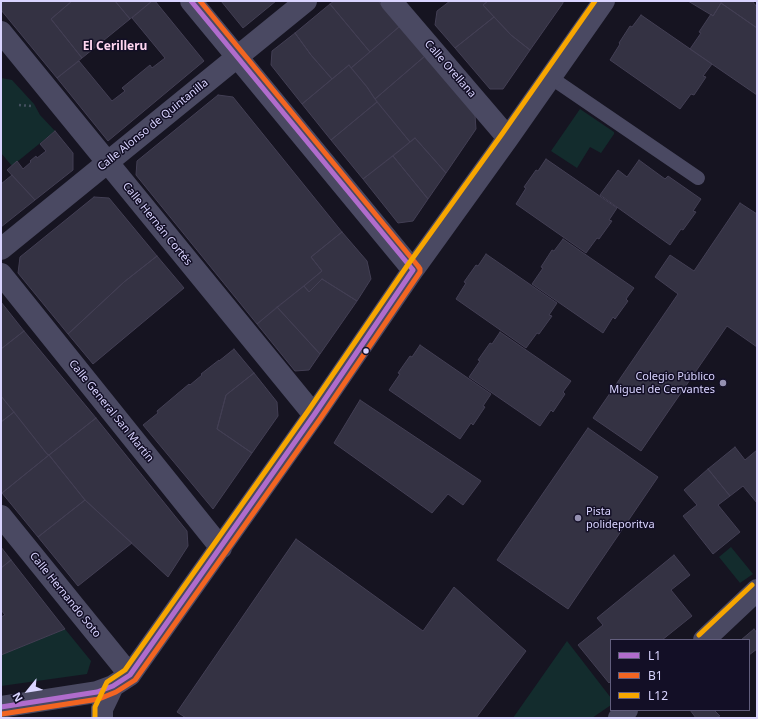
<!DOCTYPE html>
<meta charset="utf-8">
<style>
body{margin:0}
#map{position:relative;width:758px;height:719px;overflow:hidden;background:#161421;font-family:"Noto Sans",sans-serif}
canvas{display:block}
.frame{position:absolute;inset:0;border:2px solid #d9d4ff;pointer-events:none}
.legend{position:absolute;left:610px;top:639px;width:140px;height:72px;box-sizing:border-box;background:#130f26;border:1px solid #625e7d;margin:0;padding:5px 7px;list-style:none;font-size:12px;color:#d9d4ff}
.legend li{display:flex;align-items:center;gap:8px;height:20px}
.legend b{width:20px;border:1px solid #625e7d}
.north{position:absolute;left:8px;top:671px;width:40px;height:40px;-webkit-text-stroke:3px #130f26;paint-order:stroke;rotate:240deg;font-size:11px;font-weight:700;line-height:16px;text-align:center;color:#d9d4ff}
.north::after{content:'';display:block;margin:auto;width:14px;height:18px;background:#d9d4ff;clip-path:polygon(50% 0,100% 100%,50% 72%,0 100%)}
</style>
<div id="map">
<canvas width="758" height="719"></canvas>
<div class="frame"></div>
<ul class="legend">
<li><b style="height:5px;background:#b06ccc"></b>L1</li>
<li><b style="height:5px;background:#f26522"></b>B1</li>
<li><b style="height:5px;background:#f7a600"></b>L12</li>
</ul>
<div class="north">N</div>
</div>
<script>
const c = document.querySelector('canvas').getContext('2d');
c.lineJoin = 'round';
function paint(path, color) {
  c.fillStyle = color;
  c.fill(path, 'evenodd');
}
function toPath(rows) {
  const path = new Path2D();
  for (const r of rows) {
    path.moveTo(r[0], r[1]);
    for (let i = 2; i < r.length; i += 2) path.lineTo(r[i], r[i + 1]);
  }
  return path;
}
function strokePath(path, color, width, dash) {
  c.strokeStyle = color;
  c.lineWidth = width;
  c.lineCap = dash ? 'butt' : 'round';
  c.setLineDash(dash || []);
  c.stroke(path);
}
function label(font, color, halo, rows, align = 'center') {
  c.font = font + ' "Noto Sans",sans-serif';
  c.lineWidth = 3;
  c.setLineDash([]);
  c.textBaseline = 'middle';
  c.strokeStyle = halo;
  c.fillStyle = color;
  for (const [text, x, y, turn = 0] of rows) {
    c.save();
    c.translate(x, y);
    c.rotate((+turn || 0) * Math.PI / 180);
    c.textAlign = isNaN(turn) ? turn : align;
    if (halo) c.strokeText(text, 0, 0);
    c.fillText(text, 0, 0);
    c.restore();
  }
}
paint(toPath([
 [1,78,12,80,34,104,40,115,55,131,12,166,1,153],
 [580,109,614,132,614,134,601,153,590,147,577,168,551,151],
 [731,547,753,574,740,583,719,557],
 [65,629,91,661,87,674,1,686,1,655],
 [567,641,611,698,611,705,592,718,513,718]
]), '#132c2d');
const building = toPath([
 [1,1,72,1,51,19,82,58,57,78,1,10,1,1],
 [72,1,115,1,130,19,82,58,51,19,72,1],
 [115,1,152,1,130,19,115,1],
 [152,1,155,1,204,61,108,141,57,78,79,61,112,101,125,91,122,88,150,65,152,68,165,58,132,18,152,1],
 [221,1,276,1,243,28,221,1],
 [334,1,378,1,400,26,370,52,330,4,334,1],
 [450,1,488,1,483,5,494,17,455,48,435,25,437,11,450,1],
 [488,1,493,1,493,2,494,1,563,1,563,3,530,50,511,35,483,5,488,1],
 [688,1,752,1,757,7,757,28,721,3,713,16,688,1],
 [721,3,757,28,757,95,690,49,701,33,699,32,711,14,713,16,721,3],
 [330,4,370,52,351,68,349,65,332,79,311,55,295,33,330,4],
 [641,15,712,64,703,76,706,77,694,95,691,94,680,109,610,60,620,44,619,43,630,26,632,27,641,15],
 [494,17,511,35,530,50,503,89,490,89,455,48,494,17],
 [400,26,425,56,375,99,367,87,351,68,400,26],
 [295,33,311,55,332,79,302,104,271,65,272,51,295,33],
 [425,56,475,115,476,129,446,173,415,138,410,142,375,99,425,56],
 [349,65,367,87,377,102,331,140,302,104,349,65],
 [218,95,233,97,342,232,311,257,322,271,257,324,136,175,137,161,218,95],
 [377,102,410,142,363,179,331,140,377,102],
 [55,131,73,153,73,170,35,200,7,170,17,161,23,169,31,162,30,161,36,156,37,158,46,151,40,144,55,131],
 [415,138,446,173,428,199,393,156,415,138],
 [393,156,428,199,413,221,398,223,363,179,393,156],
 [546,159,617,208,609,220,612,221,599,239,597,238,586,253,516,204,526,188,524,187,536,170,538,171,546,159],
 [639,160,665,179,668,176,701,199,693,211,696,212,683,230,681,229,670,245,600,195,618,170,627,177,639,160],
 [12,175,35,200,1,227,1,184,12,175],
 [94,197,109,198,157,256,124,282,68,334,18,273,20,257,94,197],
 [740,203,757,214,757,347,727,326,641,451,593,418,678,294,655,277,670,255,694,271,740,203],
 [342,232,367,261,371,279,357,301,322,279,309,292,304,286,322,271,311,257,342,232],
 [563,239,634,288,626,299,628,301,615,319,613,317,603,333,532,284,543,268,541,267,552,250,554,251,563,239],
 [486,254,557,303,549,315,552,316,539,334,537,333,526,348,456,299,466,283,464,282,476,265,478,266,486,254],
 [157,256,184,288,93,364,68,334,124,282,157,256],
 [322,279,357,301,320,354,277,307,304,286,309,292,322,279],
 [1,302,24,331,1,349,1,302],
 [277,307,320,354,309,370,295,371,257,324,277,307],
 [24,331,96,418,49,455,47,454,1,396,1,349,24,331],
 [500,332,571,381,563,392,565,394,553,412,551,410,540,426,469,377,480,361,478,360,490,343,492,344,500,332],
 [420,345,491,394,483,406,485,407,473,425,471,423,460,439,389,390,400,374,398,373,410,356,412,357,420,345],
 [234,349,254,373,226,395,217,429,252,453,213,509,143,425,158,413,157,411,189,384,190,385,202,375,201,374,219,360,219,361,234,349],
 [254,373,277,402,278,416,252,453,217,429,226,395,254,373],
 [1,396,14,412,1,422,1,396],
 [360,400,481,481,463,505,448,494,432,513,334,443,360,400],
 [14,412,47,454,49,455,2,493,1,492,1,422,14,412],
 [96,418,187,531,188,546,168,577,85,500,49,455,96,418],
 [588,428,658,477,568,609,497,560,588,428],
 [735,447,745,460,757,450,757,503,743,486,730,496,708,469,735,447],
 [49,455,85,500,38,537,2,493,49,455],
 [708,469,730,496,718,505,740,532,713,554,683,516,697,505,684,490,708,469],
 [85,500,132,543,78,586,38,537,85,500],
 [296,539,423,631,454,587,526,651,476,718,186,718,177,712,296,539],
 [1,547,11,560,1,568,1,547],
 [674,555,690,575,671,590,692,616,662,640,611,640,611,681,609,683,578,645,603,625,597,618,674,555],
 [11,560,65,629,1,655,1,617,5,615,1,610,1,568,11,560],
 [754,629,757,633,757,649,749,655,749,640,741,640,754,629],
 [690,710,714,710,720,716,715,718,696,718,690,710]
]);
paint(building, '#343243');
strokePath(building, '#433f54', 1);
strokePath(toPath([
 [19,105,31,106]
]), '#44505f', 2.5, [2, 3]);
strokePath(toPath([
 [550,77,698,178]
]), '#4a4962', 14);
strokePath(toPath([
 [191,1,413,270],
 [391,1,508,138],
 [1,32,314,415],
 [1,249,306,1],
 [1,274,221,548],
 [1,516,130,675],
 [704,640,757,590],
 [1,707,97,692,113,686,130,675,314,415,413,270,508,138,604,1],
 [102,718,102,709,113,686],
 [619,718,627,710]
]), '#4a4962', 22);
strokePath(toPath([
 [1,707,97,692,113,686,130,675,314,415,413,270,191,1]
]), '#b06ccc', 5);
strokePath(toPath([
 [2,714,99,699,116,692,135,680,320,419,420,272,420,269,418,266,200,1]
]), '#f26522', 5);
strokePath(toPath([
 [699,635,752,585],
 [95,718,95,707,107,682,125,670,308,411,407,266,502,134,595,1]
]), '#f7a600', 5);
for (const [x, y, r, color] of [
 [366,351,3.5,"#d9d4ff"],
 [723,383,4,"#9591b1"],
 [578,518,4,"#9591b1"]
]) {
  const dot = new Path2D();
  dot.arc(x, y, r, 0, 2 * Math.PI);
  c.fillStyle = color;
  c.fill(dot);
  strokePath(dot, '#130f26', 1.5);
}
label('11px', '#d9d4ff', '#130f26', [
 ["Calle Orellana",450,69,49],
 ["Calle Alonso de Quintanilla",153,125,-39],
 ["Calle Hernán Cortés",157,224,51],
 ["Calle General San Martín",111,411,51],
 ["Calle Hernando Soto",65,595,51]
]);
label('11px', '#d9d4ff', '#130f26', [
 ["Colegio Público",715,377],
 ["Miguel de Cervantes",715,390],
 ["Pista",586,512,"left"],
 ["polideporitva",586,525,"left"]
], 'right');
label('bold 12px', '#ffd6f0', '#130f26', [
 ["El Cerilleru",115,47]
]);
</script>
